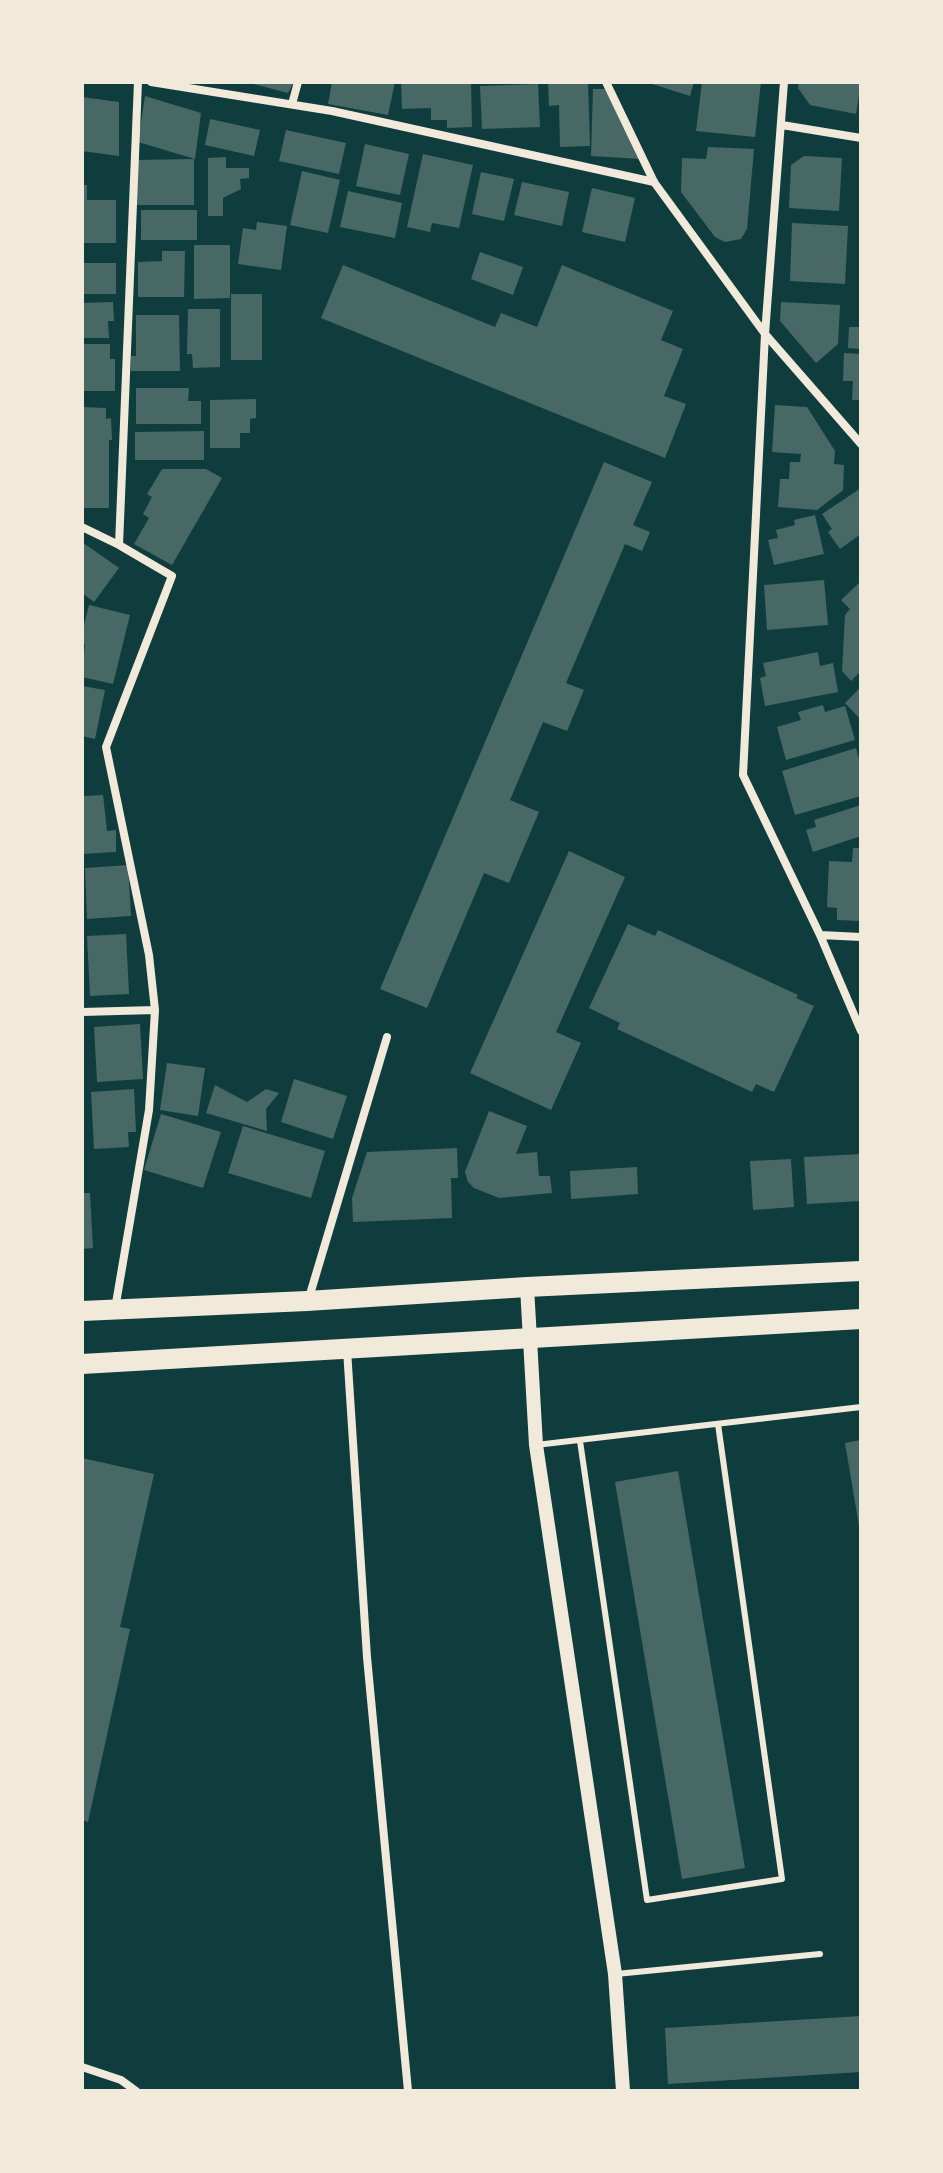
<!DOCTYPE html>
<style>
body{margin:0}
#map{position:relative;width:943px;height:2173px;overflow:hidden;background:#0f3d3e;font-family:"DejaVu Sans",sans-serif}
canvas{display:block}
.frame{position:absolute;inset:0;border:84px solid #f1e9da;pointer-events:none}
</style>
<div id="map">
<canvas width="943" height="2173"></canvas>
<div class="frame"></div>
</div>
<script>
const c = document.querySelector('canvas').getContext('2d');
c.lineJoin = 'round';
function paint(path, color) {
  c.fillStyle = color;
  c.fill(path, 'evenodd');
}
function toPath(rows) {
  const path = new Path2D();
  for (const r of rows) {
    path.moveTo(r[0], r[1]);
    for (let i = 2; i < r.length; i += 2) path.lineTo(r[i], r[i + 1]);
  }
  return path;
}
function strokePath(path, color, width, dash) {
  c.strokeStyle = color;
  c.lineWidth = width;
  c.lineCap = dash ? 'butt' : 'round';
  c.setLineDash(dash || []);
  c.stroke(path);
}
paint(toPath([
 [246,82,294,82,288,93],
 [332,82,395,82,388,115,328,104],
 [401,82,471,82,472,127,447,128,447,120,431,120,431,108,402,109],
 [548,82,588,82,590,146,560,147,559,105,549,106],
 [646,82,694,82,690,96],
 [702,82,761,82,755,137,696,131],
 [799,82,861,82,856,114,810,105,798,88],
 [538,84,540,127,482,129,480,86],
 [593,89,605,89,641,159,591,156],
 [145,96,201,113,195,159,138,142],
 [82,97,119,102,119,156,82,151],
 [210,119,260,130,254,156,205,145],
 [286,130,346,143,339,174,279,161],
 [365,144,409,154,400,195,356,186],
 [708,147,754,149,747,229,741,239,725,242,715,237,681,192,682,158,706,159],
 [423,154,473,165,459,228,432,223,430,232,407,227],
 [804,156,842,158,839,211,789,208,791,165],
 [226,157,226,168,249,168,249,178,240,179,241,189,223,198,223,216,208,216,208,158],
 [194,159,194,205,136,205,136,160],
 [302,171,340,180,328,233,290,225],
 [481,172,514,179,504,221,472,214],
 [522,182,569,192,562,226,514,215],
 [82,185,87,185,87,200,116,200,116,243,82,243],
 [592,188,635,198,625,242,582,232],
 [348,191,402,203,395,238,340,227],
 [141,210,197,210,197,240,141,240],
 [257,222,287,226,281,270,238,264,243,228,256,230],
 [792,223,848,226,845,284,790,281],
 [194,245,230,245,230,298,194,299],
 [162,251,185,251,184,297,138,297,138,262,162,261],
 [480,252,523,267,513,295,471,279],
 [82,263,116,263,116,294,82,294],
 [343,265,495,327,501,313,537,327,562,265,673,311,661,340,683,349,664,396,686,404,665,458,321,318],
 [231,294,262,294,262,360,231,360],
 [113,302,114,321,108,321,109,338,82,338,82,303],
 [781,302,840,305,838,344,816,363,780,321],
 [188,309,220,309,220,367,193,368,192,354,187,354],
 [136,315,179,315,180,371,131,371,131,356,136,356],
 [849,327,861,327,861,349,848,348],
 [82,344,110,344,110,359,115,359,115,391,82,391],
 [844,353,861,354,861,400,852,400,853,381,843,381],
 [136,388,189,388,188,401,201,401,201,424,136,424],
 [256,399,256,418,250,419,250,433,240,433,240,448,210,448,210,400],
 [775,405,807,407,835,451,834,464,844,465,843,490,817,510,778,507,780,479,789,479,790,462,800,462,801,454,772,452],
 [82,407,106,408,106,419,111,418,112,440,109,440,109,508,82,508],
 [204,431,204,460,135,460,135,432],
 [604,462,652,482,633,525,650,532,642,551,625,544,566,683,584,690,567,731,543,722,510,800,539,812,509,883,484,873,427,1008,380,989],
 [162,469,206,469,222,478,172,565,134,544,149,518,143,514,152,497,147,494],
 [861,488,861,534,840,549,828,532,832,529,822,514],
 [815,515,824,554,774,565,768,540,778,538,776,530,795,525,794,520],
 [82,542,119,568,94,602,82,593],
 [824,580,828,625,767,630,764,585],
 [859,583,861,671,851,681,842,671,845,615,850,609,841,600],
 [89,605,130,615,113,684,82,677,85,644,82,643,82,633],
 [818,652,820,666,833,663,838,692,765,706,760,678,766,676,763,663],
 [82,686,105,690,95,739,82,736],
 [861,687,861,720,845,703],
 [823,705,825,712,845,706,855,740,786,760,777,727,801,720,798,712],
 [856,748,861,767,861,796,795,815,782,771],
 [103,795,107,831,116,830,116,852,82,854,82,796],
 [861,805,861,836,813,852,806,830,816,827,814,820],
 [853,848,861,848,861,921,837,920,837,908,827,907,829,861,852,862],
 [569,851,625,877,556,1032,581,1043,551,1110,470,1073],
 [128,865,131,916,87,919,85,868],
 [628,924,655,936,658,930,798,995,796,998,814,1006,774,1092,756,1084,752,1092,617,1029,620,1023,589,1008],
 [126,934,129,994,90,996,87,936],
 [140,1024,143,1079,97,1082,94,1027],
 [167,1063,205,1068,198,1116,160,1110],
 [294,1079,347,1096,333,1139,281,1122],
 [215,1085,247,1102,266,1089,279,1093,266,1109,267,1131,206,1113],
 [134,1089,136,1132,128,1132,129,1147,94,1149,91,1092],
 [489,1111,527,1126,516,1154,537,1152,539,1176,550,1176,552,1193,499,1198,474,1188,468,1182,465,1172],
 [161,1114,221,1132,203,1188,144,1170],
 [243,1126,325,1151,311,1198,228,1173],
 [457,1148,458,1178,451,1178,452,1218,353,1222,352,1198,367,1152],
 [861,1154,861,1201,807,1204,804,1157],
 [791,1159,794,1207,753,1210,750,1161],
 [637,1167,638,1194,571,1199,570,1171],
 [82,1193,90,1193,93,1248,82,1249],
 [861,1440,861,1526,859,1526,845,1443],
 [82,1458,154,1474,120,1627,130,1629,88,1822,82,1820],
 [678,1471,745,1868,682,1879,615,1482],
 [861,2016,861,2072,668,2084,665,2028]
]), '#486865');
strokePath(toPath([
 [580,1441,647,1900,782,1879,718,1424],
 [536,1445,861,1407],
 [616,1974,820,1954]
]), '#f1e9da', 6);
strokePath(toPath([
 [151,82,332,111,654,182],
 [606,82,654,182,765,334,861,444],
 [784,82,765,334,743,775,820,935,861,1031],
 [292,104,298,82],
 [782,125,861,138],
 [82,527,119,545,172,576,106,747,149,955,155,1010,149,1110,115,1309],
 [119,545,138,82],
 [820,935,861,937],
 [82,1012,155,1010],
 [308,1301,387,1037],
 [347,1350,367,1657,408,2091],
 [82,2067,121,2080,136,2091]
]), '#f1e9da', 8);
strokePath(toPath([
 [527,1287,536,1445,615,1974,623,2091]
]), '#f1e9da', 14);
strokePath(toPath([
 [82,1311,307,1301,527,1287,861,1271],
 [82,1364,861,1319]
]), '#f1e9da', 20);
</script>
